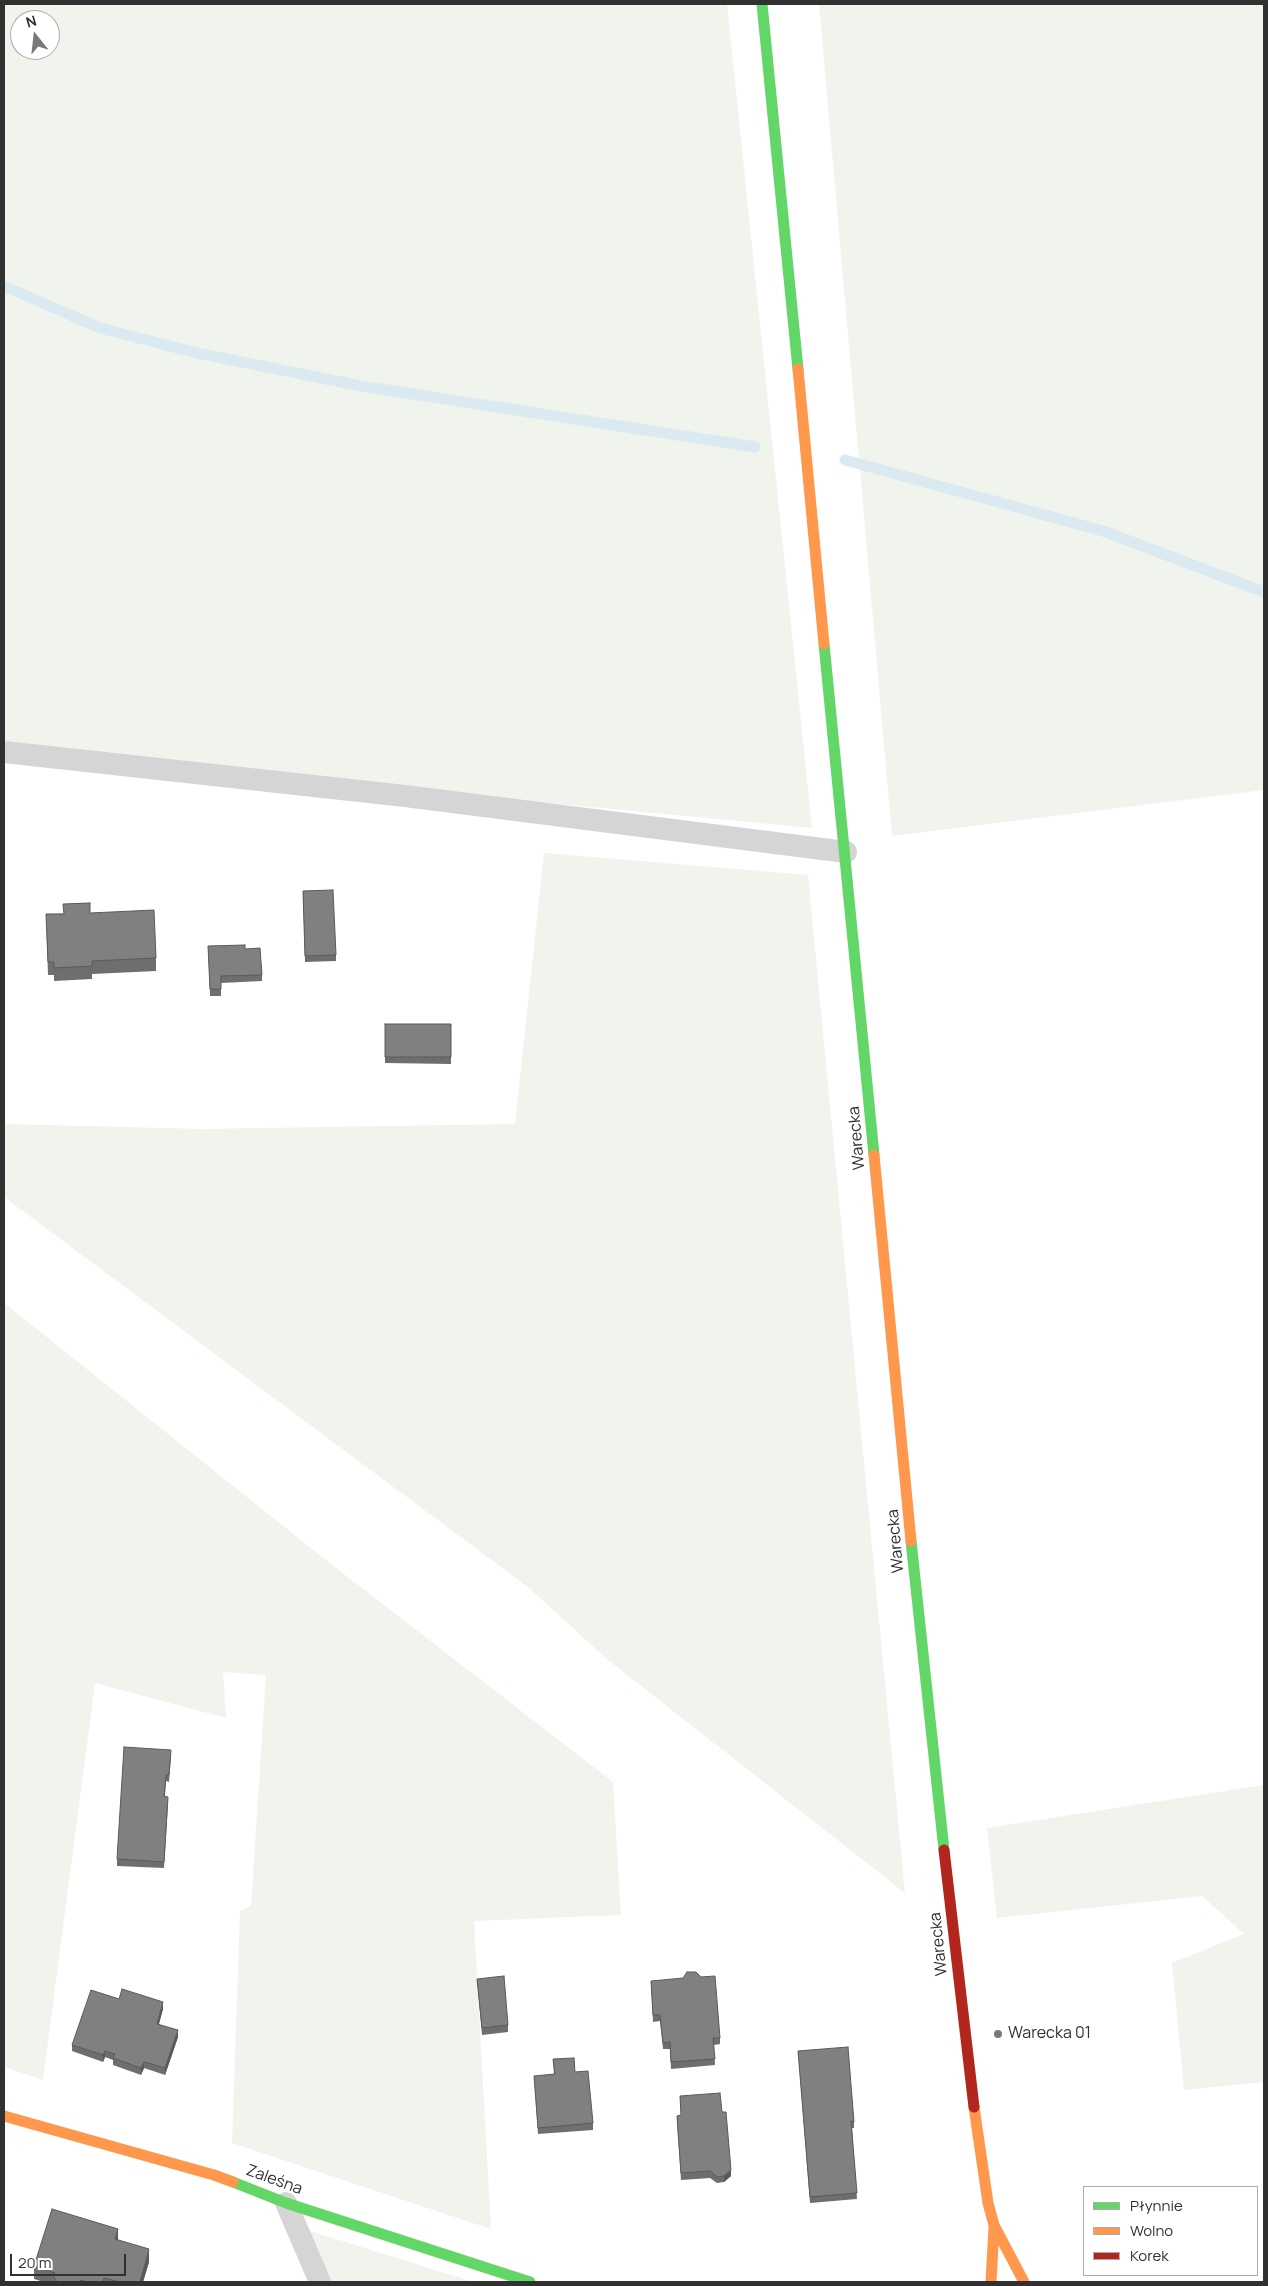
<!DOCTYPE html>
<meta charset="utf-8">
<style>
body{margin:0}
#map{position:relative;width:1268px;height:2286px;overflow:hidden;background:#fff;font-family:Manrope,sans-serif}
canvas{display:block}
.frame{position:absolute;inset:0;border:5px solid #313131;pointer-events:none}
.legend{position:absolute;left:1083px;top:2186px;width:175px;height:90px;box-sizing:border-box;background:#fff;border:1px solid #adadad;margin:0;padding:6px 9px;list-style:none;font-size:15px;color:#313131}
.legend li{display:flex;align-items:center;gap:10px;height:25px}
.legend b{width:25px;border:1px solid #adadad}
.north{position:absolute;left:10px;top:10px;width:50px;height:50px;box-sizing:border-box;background:#fff;border:1px solid #adadad;border-radius:50%;rotate:344deg;font-size:14px;font-weight:700;line-height:20px;text-align:center;color:#313131}
.north::after{content:'';display:block;margin:auto;width:18px;height:22px;background:#797979;clip-path:polygon(50% 0,100% 100%,50% 72%,0 100%)}
.scale{position:absolute;left:10px;top:2254px;width:116px;height:22px;box-sizing:border-box;border:2px solid #313131;border-top:0;padding-left:6px;font-size:15px;line-height:18px;white-space:nowrap;color:#313131;-webkit-text-stroke:4px #fff;paint-order:stroke}
</style>
<div id="map">
<canvas width="1268" height="2286"></canvas>
<div class="frame"></div>
<ul class="legend">
<li><b style="height:6px;background:#63d668"></b>Płynnie</li>
<li><b style="height:6px;background:#ff974d"></b>Wolno</li>
<li><b style="height:6px;background:#b3261e"></b>Korek</li>
</ul>
<div class="north">N</div>
<div class="scale">20 m</div>
</div>
<script>
const c = document.querySelector('canvas').getContext('2d');
c.lineJoin = 'round';
function paint(path, color) {
  c.fillStyle = color;
  c.fill(path, 'evenodd');
}
function toPath(rows) {
  const path = new Path2D();
  for (const r of rows) {
    path.moveTo(r[0], r[1]);
    for (let i = 2; i < r.length; i += 2) path.lineTo(r[i], r[i + 1]);
  }
  return path;
}
function strokePath(path, color, width, dash) {
  c.strokeStyle = color;
  c.lineWidth = width;
  c.lineCap = dash ? 'butt' : 'round';
  c.setLineDash(dash || []);
  c.stroke(path);
}
function label(font, color, halo, rows, align = 'center') {
  c.font = font + ' Manrope,sans-serif';
  c.lineWidth = 5;
  c.setLineDash([]);
  c.textBaseline = 'middle';
  c.strokeStyle = halo;
  c.fillStyle = color;
  for (const [text, x, y, turn = 0] of rows) {
    c.save();
    c.translate(x, y);
    c.rotate((+turn || 0) * Math.PI / 180);
    c.textAlign = isNaN(turn) ? turn : align;
    if (halo) c.strokeText(text, 0, 0);
    c.fillText(text, 0, 0);
    c.restore();
  }
}
paint(toPath([
 [4,4,727,4,812,828,549,803,4,742],
 [20,20,50,20,50,50,20,50],
 [819,4,1264,4,1264,790,892,836],
 [544,853,808,875,905,1893,608,1660,529,1588,4,1197,4,1124,201,1129,515,1124],
 [4,1303,327,1561,613,1782,621,1915,474,1921,491,2229,232,2143,240,1911,251,1906,266,1675,223,1672,226,1718,95,1683,43,2080,4,2067],
 [1264,1785,1264,2082,1184,2090,1172,1963,1244,1934,1202,1896,997,1918,987,1828],
 [307,2230,474,2282,330,2282]
]), '#f1f3ed');
strokePath(toPath([
 [4,286,100,328,197,353,361,386,755,447],
 [845,460,1103,531,1264,592]
]), '#dbeaf0', 11);
strokePath(toPath([
 [4,752,405,796,846,852],
 [286,2203,320,2282]
]), '#d5d5d5', 22);
strokePath(toPath([
 [762,4,798,369],
 [824,644,874,1155],
 [911,1541,944,1850],
 [233,2182,286,2203,530,2282]
]), '#63d668', 11);
strokePath(toPath([
 [798,369,824,644],
 [874,1155,911,1541],
 [974,2107,988,2203,994,2225,1024,2282],
 [4,2116,214,2175,233,2182],
 [991,2282,994,2227]
]), '#ff974d', 11);
strokePath(toPath([
 [944,1850,974,2107]
]), '#b3261e', 11);
paint(toPath([
 [303,891,336,955,336,961,305,962],
 [90,913,156,958,156,971,92,974,92,979,54,981,54,975,48,975,46,914],
 [208,946,245,949,262,975,262,981,221,983,221,996,210,996],
 [385,1024,451,1024,451,1064,385,1063],
 [171,1756,169,1782,166,1781,165,1796,168,1803,164,1868,117,1866,117,1859],
 [477,1979,508,2025,508,2032,482,2035],
 [651,1981,720,2038,720,2044,714,2045,715,2065,671,2069,670,2049,663,2049,660,2021,653,2022],
 [119,1999,163,2009,159,2024,178,2037,165,2075,144,2068,141,2075,113,2065,113,2060,105,2057,103,2062,72,2051,72,2045],
 [798,2051,854,2122,854,2128,852,2128,857,2199,810,2203],
 [553,2059,575,2072,593,2123,593,2130,538,2134,534,2076,554,2074],
 [680,2096,722,2112,731,2176,724,2182,717,2183,710,2178,681,2180,677,2122,677,2116,681,2115],
 [118,2240,149,2262,143,2282,44,2282,34,2279,34,2266]
]), '#6e6e6e');
paint(toPath([
 [163,2002,163,2009,157,2030,157,2024],
 [178,2030,178,2037,165,2075,165,2068],
 [105,2051,105,2057,103,2062,103,2055],
 [144,2062,144,2068,141,2075,141,2068],
 [731,2170,731,2176,724,2182,724,2176],
 [118,2229,118,2242,115,2239],
 [149,2249,149,2262,143,2282,140,2282]
]), '#5a5a5a');
const building = toPath([
 [333,890,336,955,305,956,303,891,333,890],
 [90,903,90,913,154,910,156,958,92,961,92,966,54,968,54,962,48,962,46,914,64,914,63,904,90,903],
 [245,945,245,949,260,948,262,975,221,976,221,989,210,989,208,946,245,945],
 [385,1024,451,1024,451,1057,385,1057,385,1024],
 [124,1747,171,1750,169,1775,166,1775,164,1796,168,1797,164,1862,117,1859,124,1747],
 [687,1972,696,1972,701,1977,715,1976,720,2038,713,2038,715,2059,671,2062,670,2042,663,2043,660,2015,653,2015,651,1981,683,1978,687,1972],
 [504,1976,508,2025,482,2028,477,1979,504,1976],
 [122,1989,163,2002,157,2024,178,2030,165,2068,144,2062,141,2068,113,2058,115,2054,105,2051,103,2055,72,2045,91,1990,119,1999,122,1989],
 [848,2047,854,2122,851,2121,857,2193,810,2197,798,2051,848,2047],
 [574,2058,575,2072,588,2071,593,2123,538,2128,534,2076,555,2074,553,2059,574,2058],
 [720,2093,722,2112,726,2112,731,2170,724,2176,717,2177,710,2171,681,2173,677,2116,681,2115,680,2096,720,2093],
 [52,2209,118,2229,115,2239,149,2249,140,2282,120,2282,104,2278,103,2282,87,2282,81,2280,80,2282,57,2282,54,2277,55,2273,34,2266,52,2209]
]);
paint(building, '#808080');
strokePath(building, '#5a5a5a', 1);
for (const [x, y, r, color] of [
 [998,2034,5,"#797979"]
]) {
  const dot = new Path2D();
  dot.arc(x, y, r, 0, 2 * Math.PI);
  c.fillStyle = color;
  c.fill(dot);
  strokePath(dot, '#fff', 2);
}
label('16px', '#313131', '#fff', [
 ["Warecka",857,1138,-95],
 ["Warecka",896,1541,-95],
 ["Warecka",939,1944,-96],
 ["Zaleśna",274,2180,20]
]);
label('16px', '#313131', '#fff', [
 ["Warecka 01",1008,2034]
], 'left');
</script>
